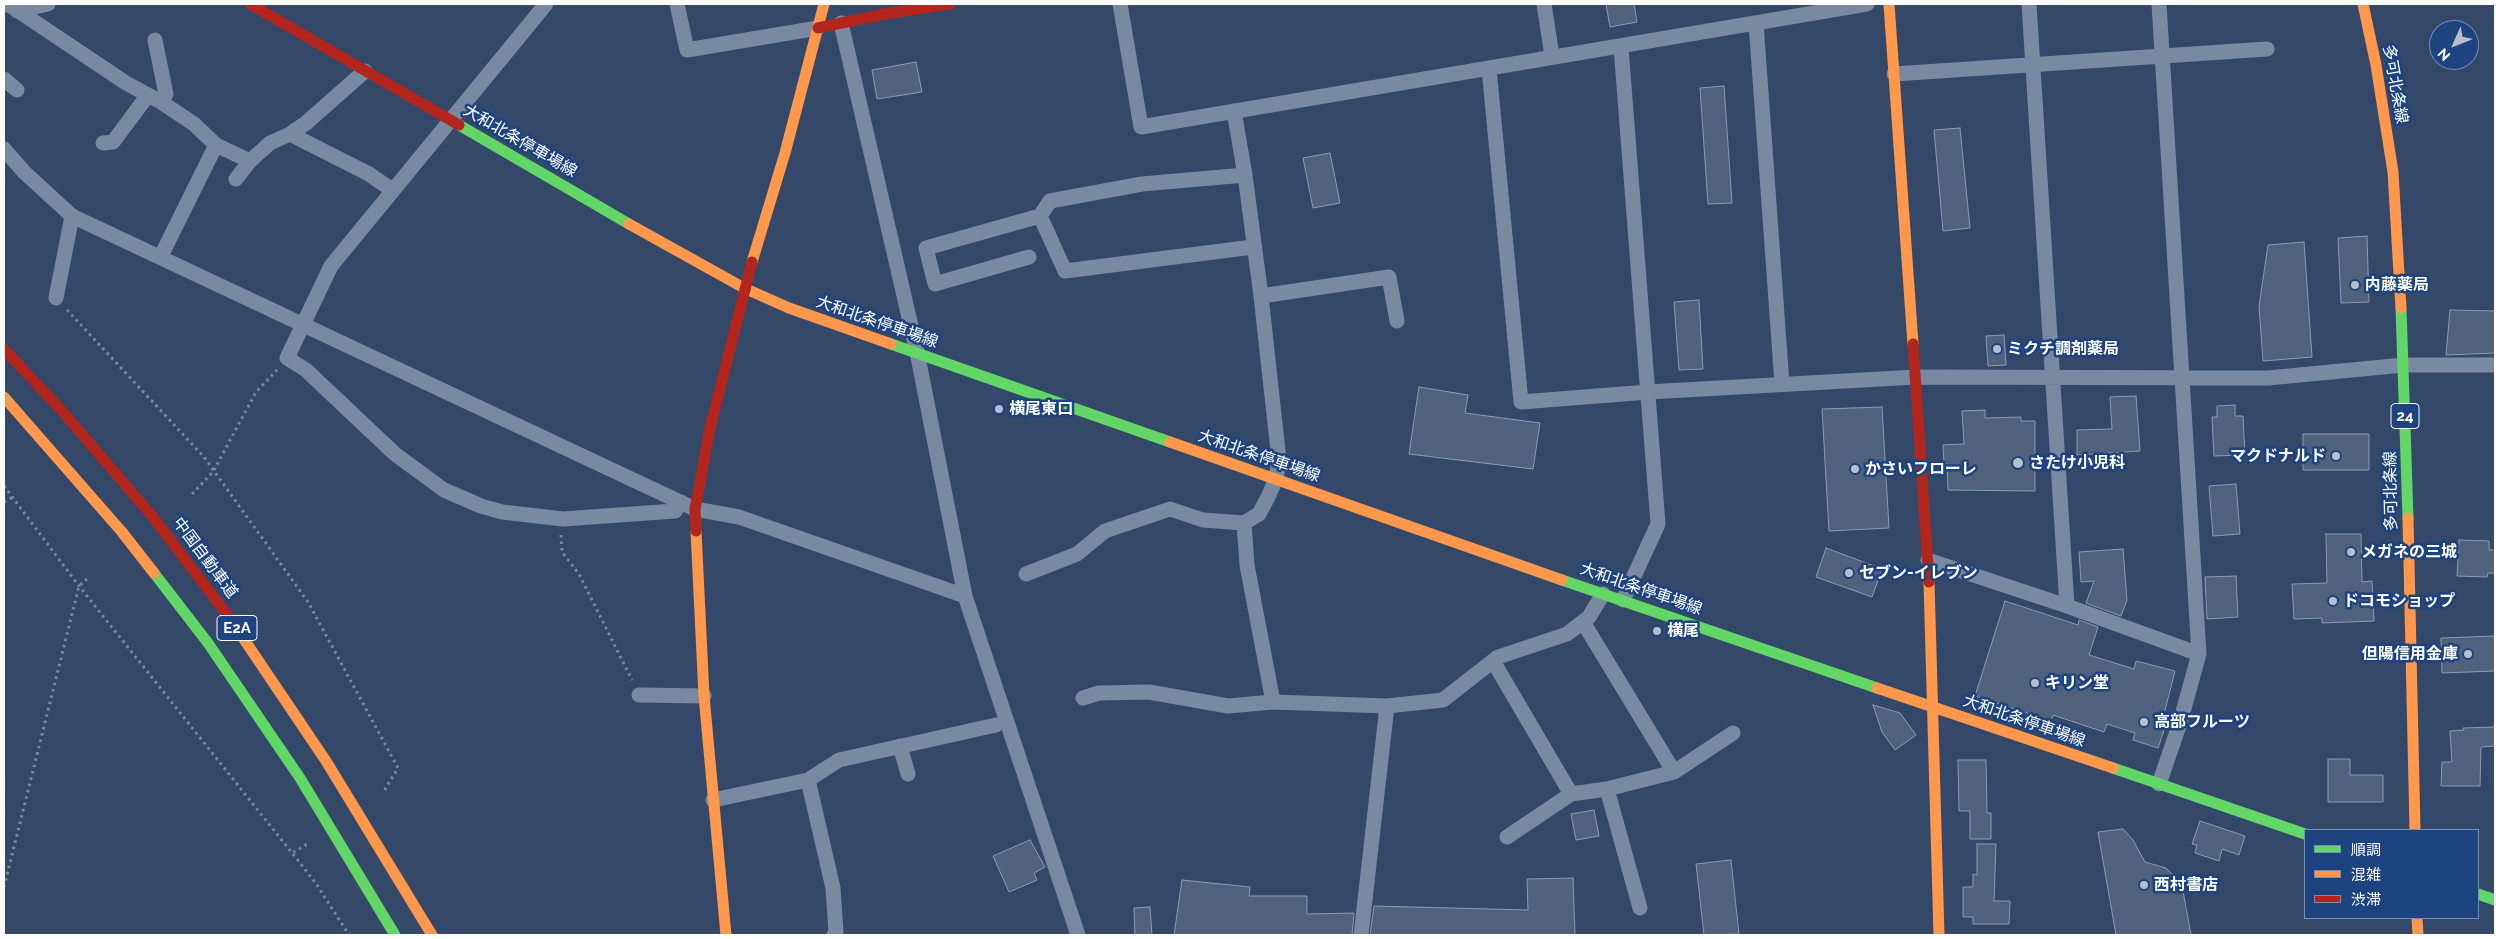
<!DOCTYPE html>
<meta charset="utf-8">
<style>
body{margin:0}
#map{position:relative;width:2499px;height:939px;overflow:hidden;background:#34496a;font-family:Raleway,"Noto Sans JP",sans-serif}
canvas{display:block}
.frame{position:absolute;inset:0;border:5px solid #fff;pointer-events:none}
.legend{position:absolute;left:2304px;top:829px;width:175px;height:90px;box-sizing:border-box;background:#1d4381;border:1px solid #778eb3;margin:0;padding:6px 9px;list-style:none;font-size:15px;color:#fff}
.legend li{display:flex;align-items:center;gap:10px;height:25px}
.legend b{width:25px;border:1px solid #778eb3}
.north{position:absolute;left:2429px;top:20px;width:50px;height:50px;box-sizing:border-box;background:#1d4381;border:1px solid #778eb3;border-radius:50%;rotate:226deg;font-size:14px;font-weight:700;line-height:20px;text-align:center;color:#fff}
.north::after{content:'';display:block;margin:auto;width:18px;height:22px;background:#b8bfcb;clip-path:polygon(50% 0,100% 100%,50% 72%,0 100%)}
</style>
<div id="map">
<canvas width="2499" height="939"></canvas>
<div class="frame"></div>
<ul class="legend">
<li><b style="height:6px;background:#63d668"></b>順調</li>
<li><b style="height:6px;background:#ff974d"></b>混雑</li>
<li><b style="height:6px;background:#b3261e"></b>渋滞</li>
</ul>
<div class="north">N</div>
</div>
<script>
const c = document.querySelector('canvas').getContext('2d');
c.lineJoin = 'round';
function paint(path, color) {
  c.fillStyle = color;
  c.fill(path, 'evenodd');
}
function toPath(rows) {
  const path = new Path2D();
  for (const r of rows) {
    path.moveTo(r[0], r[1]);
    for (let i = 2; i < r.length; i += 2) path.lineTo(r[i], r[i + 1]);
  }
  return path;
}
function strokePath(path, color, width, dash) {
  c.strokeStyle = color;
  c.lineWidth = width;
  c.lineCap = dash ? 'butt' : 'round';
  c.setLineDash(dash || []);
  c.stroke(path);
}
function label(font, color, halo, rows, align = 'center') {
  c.font = font + ' Raleway,"Noto Sans JP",sans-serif';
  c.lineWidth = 5;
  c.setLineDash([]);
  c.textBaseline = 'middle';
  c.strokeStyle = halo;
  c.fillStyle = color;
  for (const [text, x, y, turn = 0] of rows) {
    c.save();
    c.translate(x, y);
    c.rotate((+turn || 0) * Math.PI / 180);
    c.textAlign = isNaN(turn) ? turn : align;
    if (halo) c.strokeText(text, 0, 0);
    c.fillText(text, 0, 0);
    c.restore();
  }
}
const building = toPath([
 [1606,4,1634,4,1637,22,1610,27,1606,4],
 [916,62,922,92,877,99,872,70,916,62],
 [1724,86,1732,203,1708,204,1700,88,1724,86],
 [1960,128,1970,228,1943,231,1934,130,1960,128],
 [1330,153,1340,203,1313,208,1303,158,1330,153],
 [2367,236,2369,302,2341,303,2338,238,2367,236],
 [2304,242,2312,357,2263,361,2259,306,2268,245,2304,242],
 [1699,300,1703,369,1679,370,1674,302,1699,300],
 [2450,310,2495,311,2495,353,2446,355,2450,310],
 [2004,335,2006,365,1988,366,1986,336,2004,335],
 [1419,387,1468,395,1465,413,1540,423,1533,469,1409,454,1419,387],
 [2136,396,2140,451,2077,455,2077,430,2112,429,2110,397,2136,396],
 [2235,405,2235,416,2243,416,2245,455,2214,456,2212,417,2217,417,2217,406,2235,405],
 [1882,407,1889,528,1829,531,1822,409,1882,407],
 [1985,410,1985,418,2021,417,2021,421,2035,421,2035,491,1948,490,1947,464,1944,464,1943,445,1964,444,1962,411,1985,410],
 [2303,434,2369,434,2369,470,2303,470,2303,434],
 [2236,484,2240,534,2213,536,2209,486,2236,484],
 [2326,534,2361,534,2362,582,2372,581,2374,621,2322,623,2322,618,2294,619,2292,584,2327,583,2326,534],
 [2459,540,2489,541,2489,550,2495,550,2495,573,2488,573,2487,577,2457,576,2459,540],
 [1826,548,1882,569,1872,597,1816,577,1826,548],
 [2123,549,2127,600,2121,616,2086,603,2094,581,2081,582,2079,552,2123,549],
 [2236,576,2238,617,2207,619,2205,577,2236,576],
 [2005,601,2078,625,2079,620,2098,627,2089,655,2134,669,2136,661,2175,671,2164,714,2169,715,2158,748,2133,740,2135,733,2107,724,2104,732,2053,715,2051,721,1975,696,2005,601],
 [2495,636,2495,671,2442,673,2441,638,2495,636],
 [1873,705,1900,713,1916,735,1895,750,1882,732,1873,705],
 [2495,727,2495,746,2481,747,2480,786,2441,786,2442,762,2452,762,2450,731,2464,730,2463,728,2495,727],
 [2328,759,2350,759,2350,775,2383,775,2383,802,2328,802,2328,759],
 [1958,760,1986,760,1987,813,1991,813,1991,839,1970,839,1970,811,1959,811,1958,760],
 [1594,810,1599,836,1576,840,1571,814,1594,810],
 [2200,821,2245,836,2239,855,2222,849,2219,861,2195,853,2197,845,2192,844,2200,821],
 [2123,829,2133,840,2145,862,2166,868,2178,880,2183,891,2191,935,2116,935,2098,832,2123,829],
 [1030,840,1045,867,1034,873,1037,880,1009,892,993,856,1030,840],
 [1977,844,1996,844,1994,901,2010,901,2009,924,1973,924,1973,917,1963,917,1963,887,1973,887,1973,874,1977,875,1977,844],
 [1731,860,1739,934,1704,935,1696,864,1731,860],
 [1573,878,1575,935,1370,935,1374,906,1528,910,1527,879,1573,878],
 [1182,880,1250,887,1249,896,1307,896,1307,914,1354,913,1352,935,1174,935,1182,880],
 [1150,907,1152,935,1135,935,1134,908,1150,907]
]);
paint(building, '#50617c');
strokePath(building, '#8d9aaf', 1);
strokePath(toPath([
 [67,310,204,457,308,602,398,768,384,791],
 [4,486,79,586,292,853,309,843],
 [192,494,213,472,256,392,277,370],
 [4,502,13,497],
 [561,535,562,552,579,574,632,680],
 [293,854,317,885,349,935],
 [4,887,79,586,87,579]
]), '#7989a0', 3, [2.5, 4]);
strokePath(toPath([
 [546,4,331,266,287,358,306,370,395,454,444,490,481,506,502,512,563,519,675,511,681,502],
 [677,4,687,50,818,28],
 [1120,4,1141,127,1867,4],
 [1544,4,1552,56],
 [2029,4,2067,606],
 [2159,4,2199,654,2180,723,2159,784],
 [4,5,8,4,126,83,161,102,194,124,216,145],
 [17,11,48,4],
 [841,23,917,352,965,596,1078,935],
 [1756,23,1782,384],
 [155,40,166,94,161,102],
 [1621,47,1658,524,1623,600],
 [1489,69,1521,402,1648,392,1916,377,2268,378,2404,365,2495,365],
 [1894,74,2267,49],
 [4,79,17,90],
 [290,134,369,174,392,190],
 [103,143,113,142,148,95],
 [4,149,24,172,72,216,695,509,739,517,965,596],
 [236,179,250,161,270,143,290,134,306,123,365,71],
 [1040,216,1065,271,1253,247],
 [161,256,216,145,250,161],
 [1029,257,935,284,926,248,1040,216,1050,201,1142,184,1245,175],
 [1261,296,1389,277,1397,321],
 [56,298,72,216],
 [1244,523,1247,565,1273,702],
 [1928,560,2067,606,2199,654],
 [1026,574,1077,554,1105,531,1170,509,1203,520,1244,523,1259,514,1268,497,1276,479,1279,460,1261,296,1245,175,1234,111],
 [1493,661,1571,794,1607,789,1674,772,1583,622],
 [639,695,704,696],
 [1083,698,1099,693,1149,692,1228,706,1273,702,1387,706,1443,700,1498,657,1567,634,1589,617,1603,594],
 [900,746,908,774],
 [1674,772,1733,733],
 [808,780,833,888,836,932,834,935],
 [1607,789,1640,908],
 [713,800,808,780,839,760,996,725],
 [1507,837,1571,794],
 [1361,935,1387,706]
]), '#7989a0', 15);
strokePath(toPath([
 [459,125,629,224],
 [2401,308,2408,518],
 [891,344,1170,442],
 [154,573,208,643,300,778,395,935],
 [1562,580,1877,688],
 [2113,768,2305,834],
 [2478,894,2495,900]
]), '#63d668', 11);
strokePath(toPath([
 [1889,4,1913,344],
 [2363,4,2376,65,2393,172,2401,308],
 [629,224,744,288,789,308,891,344],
 [752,262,785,153,824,4],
 [4,397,122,532,154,573],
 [1170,442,1562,580],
 [2408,518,2415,830],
 [696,531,704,696,726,935],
 [1929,582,1939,935],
 [231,620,326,761,432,935],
 [1877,688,2113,768],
 [2417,918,2418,935]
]), '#ff974d', 11);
strokePath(toPath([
 [250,4,459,125],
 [818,28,884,14,950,4],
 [1913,344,1929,582],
 [4,349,62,411,152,516,231,620],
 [696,531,695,509,710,428,752,262]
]), '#b3261e', 11);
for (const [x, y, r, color] of [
 [2355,285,5,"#b8bfcb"],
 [1997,349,5,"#b8bfcb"],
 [999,409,5,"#b8bfcb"],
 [2336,456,5,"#b8bfcb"],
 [2018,463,6,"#b8bfcb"],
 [1855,469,5,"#b8bfcb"],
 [2351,552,5,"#b8bfcb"],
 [1849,573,5,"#b8bfcb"],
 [2333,601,5,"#b8bfcb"],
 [1657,631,5,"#b8bfcb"],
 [2468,654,5,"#b8bfcb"],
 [2035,683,5,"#b8bfcb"],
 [2144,722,5,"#b8bfcb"],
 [2144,885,5,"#b8bfcb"]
]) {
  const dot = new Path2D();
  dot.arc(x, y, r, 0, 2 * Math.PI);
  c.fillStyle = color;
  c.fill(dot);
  strokePath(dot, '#1d4381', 2);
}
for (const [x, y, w] of [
 [2405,416,28],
 [237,628,40]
]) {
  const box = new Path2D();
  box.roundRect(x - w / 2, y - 12.5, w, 25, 4);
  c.fillStyle = '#1d4381';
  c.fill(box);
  strokePath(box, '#fff', 1);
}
label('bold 15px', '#fff', null, [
 ["24",2405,416],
 ["E2A",237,628]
]);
label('16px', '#fff', '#1d4381', [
 ["多可北条線",2395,84,80],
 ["大和北条停車場線",520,141,30],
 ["大和北条停車場線",877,322,19],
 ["大和北条停車場線",1259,456,19],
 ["多可北条線",2391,491,-91],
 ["中国自動車道",205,558,53],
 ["大和北条停車場線",1641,589,19],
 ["大和北条停車場線",2024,721,19]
]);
label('bold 16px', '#fff', '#1d4381', [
 ["内藤薬局",2365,285],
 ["ミクチ調剤薬局",2007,349],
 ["横尾東口",1009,409],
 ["マクドナルド",2326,456,"right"],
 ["さたけ小児科",2029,463],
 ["かさいフローレ",1865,469],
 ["メガネの三城",2361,552],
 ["セブン-イレブン",1859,573],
 ["ドコモショップ",2343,601],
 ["横尾",1667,631],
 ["但陽信用金庫",2458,654,"right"],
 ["キリン堂",2045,683],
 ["高部フルーツ",2154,722],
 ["西村書店",2154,885]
], 'left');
</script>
